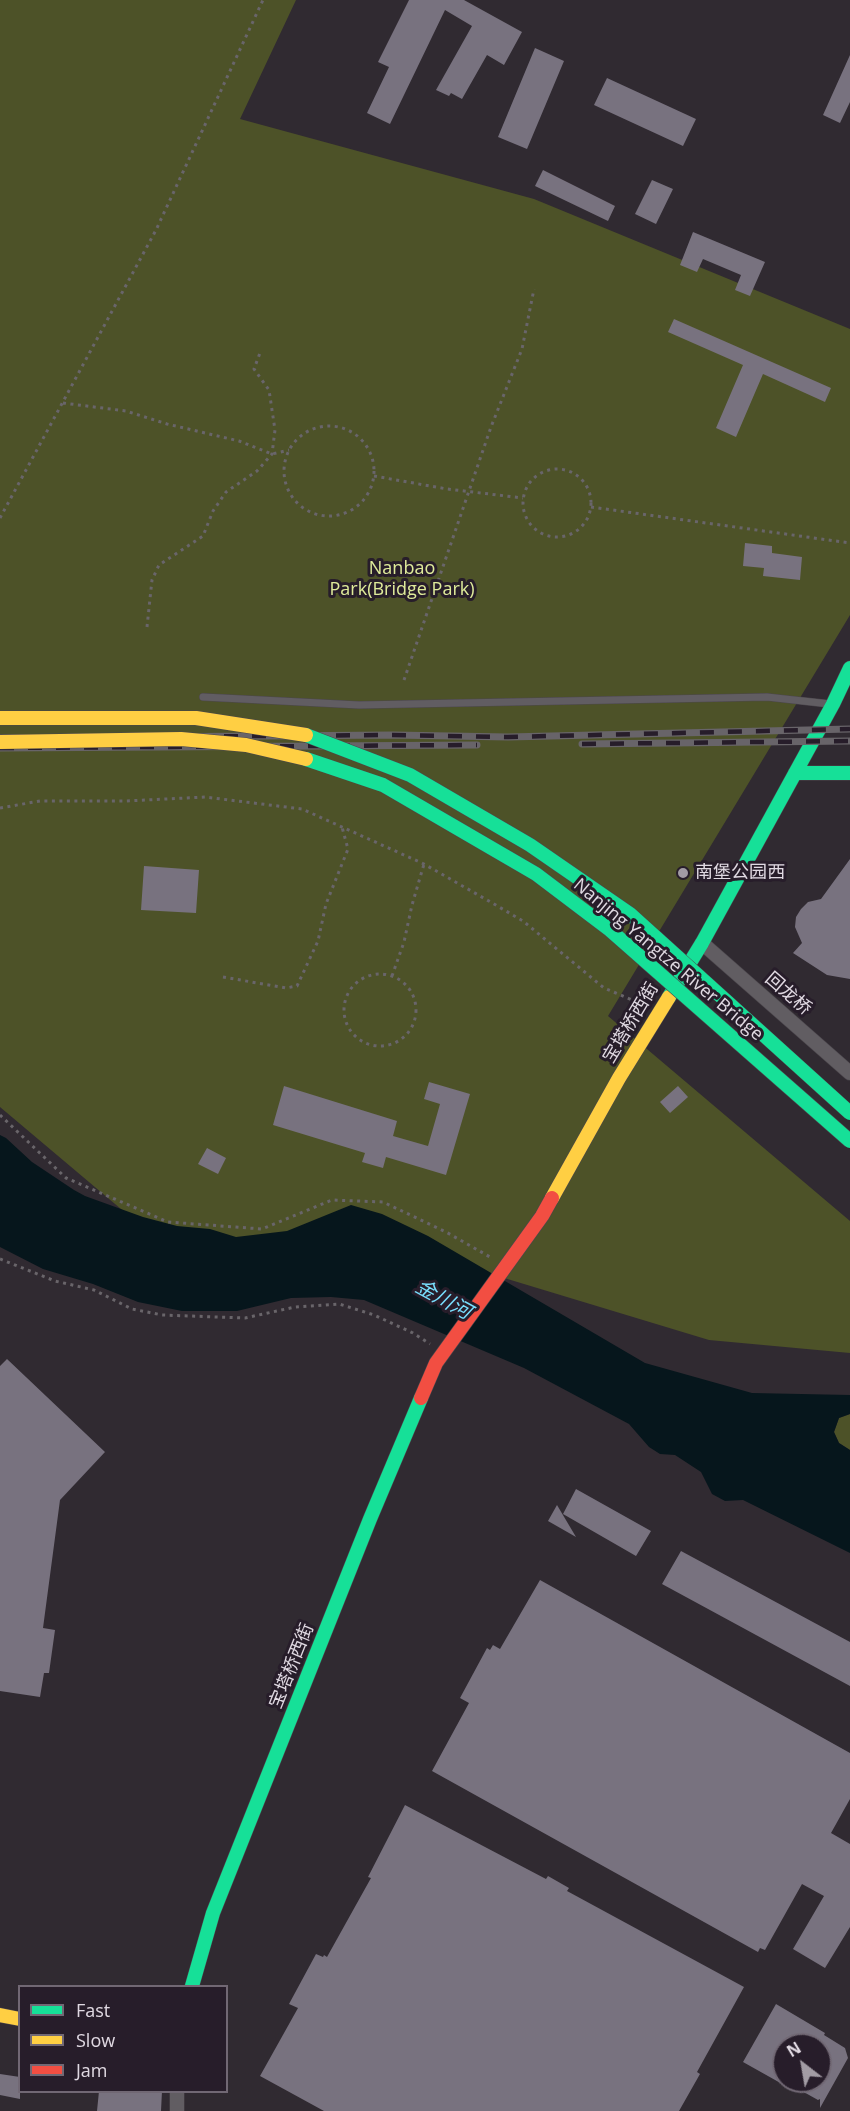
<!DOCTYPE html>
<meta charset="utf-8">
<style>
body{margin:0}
#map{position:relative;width:850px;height:2111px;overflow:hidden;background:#302a31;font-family:"Open Sans",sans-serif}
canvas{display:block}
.legend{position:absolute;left:18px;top:1985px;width:210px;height:108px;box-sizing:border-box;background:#271d2a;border:2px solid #716874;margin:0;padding:8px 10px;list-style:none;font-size:18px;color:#e0d9e2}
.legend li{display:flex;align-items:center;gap:12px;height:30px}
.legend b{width:30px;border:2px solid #716874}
.north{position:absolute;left:772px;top:2033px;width:60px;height:60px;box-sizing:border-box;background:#271d2a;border:2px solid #716874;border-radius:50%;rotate:329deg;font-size:16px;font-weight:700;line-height:24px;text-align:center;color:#e0d9e2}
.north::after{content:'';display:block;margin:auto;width:21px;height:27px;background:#a29ca4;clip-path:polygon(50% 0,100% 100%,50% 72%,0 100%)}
</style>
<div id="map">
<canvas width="850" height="2111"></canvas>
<ul class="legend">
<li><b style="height:8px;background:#16e098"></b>Fast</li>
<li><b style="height:8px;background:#ffcf43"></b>Slow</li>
<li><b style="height:8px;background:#f24e42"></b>Jam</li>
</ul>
<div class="north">N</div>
</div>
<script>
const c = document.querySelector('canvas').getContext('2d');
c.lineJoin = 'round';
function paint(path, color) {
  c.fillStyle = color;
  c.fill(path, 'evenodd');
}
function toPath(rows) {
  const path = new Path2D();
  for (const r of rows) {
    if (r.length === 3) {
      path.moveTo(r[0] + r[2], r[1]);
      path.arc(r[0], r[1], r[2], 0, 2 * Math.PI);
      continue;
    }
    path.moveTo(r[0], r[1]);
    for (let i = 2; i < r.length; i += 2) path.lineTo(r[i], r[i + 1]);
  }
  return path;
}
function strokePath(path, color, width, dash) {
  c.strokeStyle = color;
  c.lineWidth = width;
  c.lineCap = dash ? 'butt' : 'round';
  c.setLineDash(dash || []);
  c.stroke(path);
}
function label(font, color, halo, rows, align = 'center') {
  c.font = font + ' "Open Sans","Noto Sans SC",sans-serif';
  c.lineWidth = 6;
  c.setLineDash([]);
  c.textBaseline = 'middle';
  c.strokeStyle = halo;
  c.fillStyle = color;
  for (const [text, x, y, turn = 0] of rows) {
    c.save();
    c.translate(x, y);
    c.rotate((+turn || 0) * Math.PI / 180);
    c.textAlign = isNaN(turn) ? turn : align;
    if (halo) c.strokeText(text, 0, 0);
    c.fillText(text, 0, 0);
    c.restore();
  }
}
paint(toPath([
 [0,0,296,0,240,119,534,199,850,329,850,615,608,1016,850,1221,850,1353,709,1340,448,1261,153,1236,0,1107],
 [850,1414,850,1450,839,1443,834,1432,839,1418]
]), '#4d5228');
paint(toPath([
 [0,1135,6,1138,32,1162,74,1190,85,1196,143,1217,177,1226,210,1229,236,1237,287,1231,351,1205,382,1214,428,1236,645,1363,752,1393,850,1395,850,1414,839,1418,834,1432,839,1443,850,1450,850,1553,743,1500,725,1501,712,1494,701,1472,675,1455,660,1454,649,1447,629,1424,524,1368,364,1300,331,1297,291,1298,237,1311,182,1311,138,1302,93,1284,43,1269,0,1247]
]), '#06161c');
paint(toPath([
 [409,0,464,0,522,32,504,65,487,55,462,99,451,93,449,96,436,90,472,26,445,10,390,124,367,113,389,67,378,62],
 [535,48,564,61,527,149,498,137],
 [850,55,850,102,840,123,823,115],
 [607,78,696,119,683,146,594,105],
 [543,170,615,206,608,221,535,186],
 [652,180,673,189,656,224,635,214],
 [693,232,765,262,750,296,735,290,741,275,703,259,697,272,680,265],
 [674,319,831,388,825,402,763,374,736,437,716,428,743,365,668,332],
 [745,543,772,546,772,553,802,557,800,580,763,576,764,568,743,566],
 [850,859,850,979,827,975,793,953,802,943,795,927,796,917,801,909,808,902,821,899],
 [144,866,199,870,196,913,141,910],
 [429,1082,470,1094,446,1175,386,1157,383,1168,362,1162,365,1153,273,1125,284,1086,397,1121,393,1136,428,1146,440,1104,424,1099],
 [678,1086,688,1097,670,1113,660,1102],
 [207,1148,226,1158,218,1174,198,1164],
 [7,1359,105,1452,60,1500,43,1628,55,1630,49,1673,44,1673,40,1697,0,1691,0,1366],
 [576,1489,651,1531,636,1556,563,1514],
 [557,1505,576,1537,548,1521],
 [681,1551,850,1642,850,1686,662,1584],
 [540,1580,850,1753,850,1799,831,1833,850,1844,850,1927,825,1968,793,1949,824,1896,802,1884,765,1950,760,1948,758,1952,432,1771,469,1703,460,1698,487,1648,490,1650,493,1645,500,1649],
 [405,1805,546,1879,548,1876,569,1888,567,1891,744,1987,697,2072,700,2074,679,2111,324,2111,260,2076,298,2008,289,2004,316,1954,323,1957,324,1955,327,1957,371,1878,368,1877],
 [776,2004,825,2033,824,2035,845,2048,848,2058,820,2108,820,2099,818,2100,784,2081,820,2081,820,2045,784,2045,784,2085,743,2062],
 [0,2074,20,2077,20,2099,0,2095],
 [99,2091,162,2091,161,2111,97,2111]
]), '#78727f');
const lane = toPath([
 [203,697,359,705,767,697,830,704]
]);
const street = toPath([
 [702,943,850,1073],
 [177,2111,177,2092]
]);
const fast = toPath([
 [795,773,850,773],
 [669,997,702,943,833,704,850,668],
 [192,1986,213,1913,370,1519,421,1398]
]);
const slow = toPath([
 [552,1198,619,1078,669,997],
 [0,2015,20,2019]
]);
const jam = toPath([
 [421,1398,436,1363,542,1216,552,1198]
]);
strokePath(lane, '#4c474d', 8);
strokePath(street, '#4c474d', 15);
strokePath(fast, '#4c474d', 15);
strokePath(slow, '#4c474d', 15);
strokePath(jam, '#4c474d', 15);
strokePath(toPath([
 [63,403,126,411,167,424,239,441,272,454,289,450],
 [329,471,45],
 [557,503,34],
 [374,476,447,489,523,498],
 [591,507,850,543],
 [0,518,156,230,263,0],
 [147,627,152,580,159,565,203,536,213,511,226,492,257,471,272,454,275,430,269,390,254,369,260,353],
 [404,680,491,427,522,349,534,289],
 [0,808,40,801,126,801,205,797,302,809,424,864,494,904,523,921,604,988,644,1005],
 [380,1010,36],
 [392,976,404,942,412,905,424,864],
 [223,977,286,988,297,986,318,941,326,904,348,849,342,827],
 [0,1115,66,1178,168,1222,262,1229,332,1200,383,1202,446,1232,490,1257],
 [0,1259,55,1281,94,1290,132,1309,162,1315,245,1318,295,1307,339,1304,374,1315,413,1333,430,1344]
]), '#69656a', 3, [3, 4.5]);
strokePath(lane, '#615d62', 7);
strokePath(street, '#615d62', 14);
strokePath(fast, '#16e098', 14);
strokePath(slow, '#ffcf43', 14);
strokePath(jam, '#f24e42', 14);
const rail = toPath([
 [0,738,393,735,508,737,850,729],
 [582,744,850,741],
 [0,748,477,745]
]);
strokePath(rail, '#686469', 7);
strokePath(rail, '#271d2a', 4.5, [14]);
const fastBridge = toPath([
 [306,735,410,775,530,845,630,914,850,1113],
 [306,759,383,785,536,874,610,930,850,1141]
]);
const slowBridge = toPath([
 [0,718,196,718,306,735],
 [0,742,181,739,246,745,306,759]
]);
strokePath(fastBridge, '#4c474d', 15, []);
strokePath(slowBridge, '#4c474d', 15, []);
strokePath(fastBridge, '#16e098', 14);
strokePath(slowBridge, '#ffcf43', 14);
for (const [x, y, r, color] of [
 [683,873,6,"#a29ca4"]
]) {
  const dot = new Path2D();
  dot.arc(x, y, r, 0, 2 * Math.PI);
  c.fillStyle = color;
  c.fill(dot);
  strokePath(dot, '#271d2a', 2);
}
label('18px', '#dfeb9a', '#271d2a', [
 ["Nanbao",402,569],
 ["Park(Bridge Park)",402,590]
]);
label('18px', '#e0d9e2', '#271d2a', [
 ["南堡公园西",695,873]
], 'left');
label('18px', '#e0d9e2', '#271d2a', [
 ["Nanjing Yangtze River Bridge",668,960,40],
 ["回龙桥",788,994,41],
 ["宝塔桥西街",631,1023,-59],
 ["宝塔桥西街",292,1666,-68]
]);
label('italic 20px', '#78defd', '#271d2a', [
 ["金川河",443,1300,29]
]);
</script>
